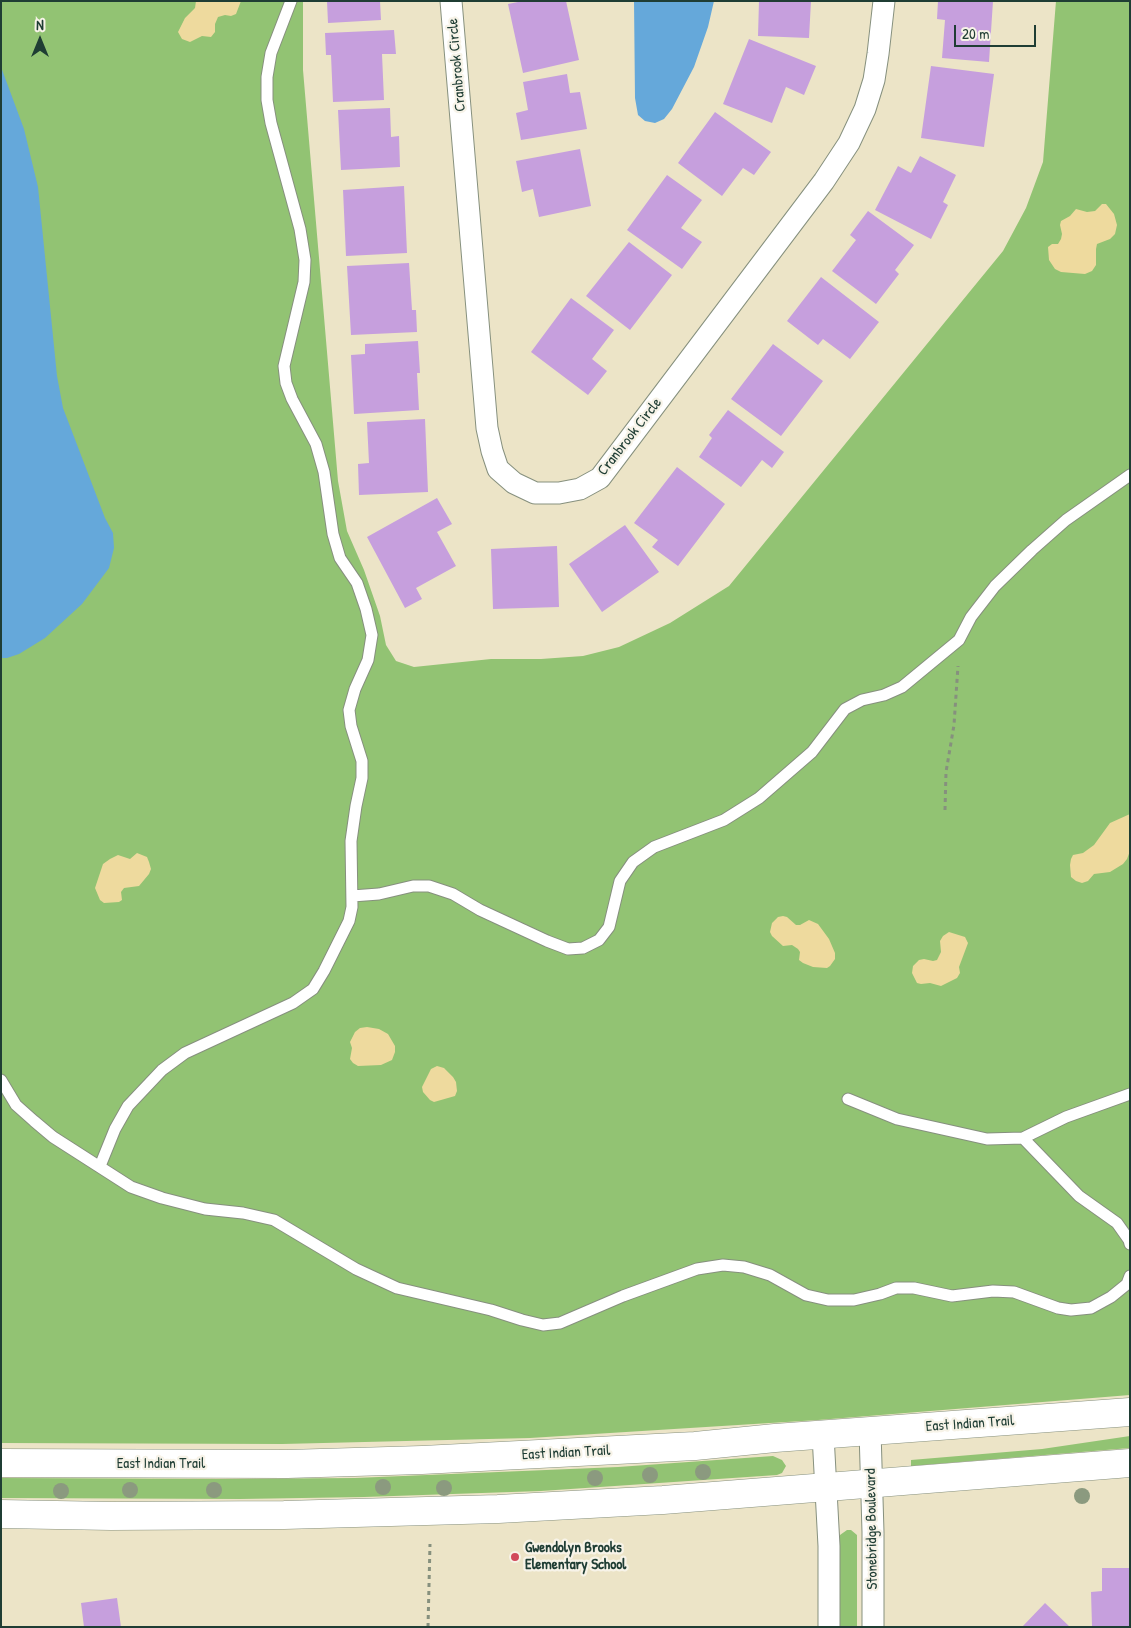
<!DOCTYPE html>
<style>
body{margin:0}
#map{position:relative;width:1131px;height:1628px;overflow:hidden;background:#ece4c7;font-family:"Patrick Hand",sans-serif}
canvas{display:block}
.frame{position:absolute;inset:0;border:2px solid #1f3d34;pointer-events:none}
.north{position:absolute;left:15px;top:15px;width:50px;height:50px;-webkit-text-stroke:4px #f7f3e8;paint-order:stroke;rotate:0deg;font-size:14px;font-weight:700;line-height:20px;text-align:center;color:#1f3d34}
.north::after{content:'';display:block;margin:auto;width:18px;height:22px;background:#1f3d34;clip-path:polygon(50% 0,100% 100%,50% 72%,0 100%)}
.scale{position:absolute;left:954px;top:25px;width:82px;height:22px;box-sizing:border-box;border:2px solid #1f3d34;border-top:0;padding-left:6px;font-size:15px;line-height:18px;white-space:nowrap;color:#1f3d34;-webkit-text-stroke:4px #f7f3e8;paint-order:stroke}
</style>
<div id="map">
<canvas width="1131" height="1628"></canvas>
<div class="frame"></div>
<div class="north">N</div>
<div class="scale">20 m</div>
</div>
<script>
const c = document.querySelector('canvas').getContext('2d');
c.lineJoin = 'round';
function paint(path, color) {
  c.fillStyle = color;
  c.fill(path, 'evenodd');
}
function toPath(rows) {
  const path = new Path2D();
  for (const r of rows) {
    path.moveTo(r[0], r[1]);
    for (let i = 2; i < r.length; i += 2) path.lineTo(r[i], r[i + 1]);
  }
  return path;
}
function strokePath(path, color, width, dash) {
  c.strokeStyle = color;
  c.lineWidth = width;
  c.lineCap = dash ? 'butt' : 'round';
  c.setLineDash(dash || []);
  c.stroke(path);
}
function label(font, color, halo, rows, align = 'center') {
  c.font = font + ' "Patrick Hand",sans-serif';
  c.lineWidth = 4.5;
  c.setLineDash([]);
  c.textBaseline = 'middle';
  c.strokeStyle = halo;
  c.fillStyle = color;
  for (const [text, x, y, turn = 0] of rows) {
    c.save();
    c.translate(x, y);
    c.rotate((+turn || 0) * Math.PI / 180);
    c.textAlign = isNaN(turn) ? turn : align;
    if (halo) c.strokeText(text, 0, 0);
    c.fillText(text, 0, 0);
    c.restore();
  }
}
paint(toPath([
 [1,1,303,1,303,70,338,481,347,531,364,570,380,616,386,645,396,661,414,667,491,659,541,659,583,656,619,647,670,623,729,586,1003,251,1026,208,1043,162,1056,1,1130,1,1130,1395,818,1420,530,1438,282,1444,1,1443],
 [1130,1436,1130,1448,911,1466,911,1460,1042,1449],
 [773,1456,782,1460,786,1466,782,1473,777,1475,541,1491,364,1497,240,1499,1,1498,1,1478,222,1479,355,1478,618,1467],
 [847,1530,851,1530,857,1535,857,1627,840,1627,840,1535]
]), '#92c373');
paint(toPath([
 [196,1,241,1,236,14,231,16,225,15,218,17,215,24,215,32,211,37,202,36,190,42,182,39,178,32,185,18,195,8],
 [1102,204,1106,204,1114,214,1117,225,1115,234,1110,239,1097,244,1096,249,1096,265,1092,271,1085,274,1061,272,1055,269,1049,260,1048,247,1052,244,1058,244,1061,239,1062,234,1060,225,1061,221,1070,216,1076,209,1087,212,1095,211],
 [1130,814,1130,851,1127,859,1123,864,1110,872,1094,874,1088,881,1082,883,1076,881,1071,877,1070,865,1071,859,1073,855,1083,853,1094,845,1110,823],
 [137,853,147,857,149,862,151,869,149,874,139,886,124,888,121,892,122,900,119,902,104,903,100,900,95,888,103,864,110,859,118,855,130,859],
 [783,916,787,917,796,925,800,925,809,920,818,924,829,939,835,953,835,959,830,966,827,968,813,967,803,963,799,960,800,952,798,949,792,945,783,946,772,936,770,932,772,923,778,917],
 [949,932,965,937,968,943,959,967,960,973,957,978,941,986,930,983,921,984,917,983,912,973,913,966,919,960,924,959,933,961,937,960,941,952,940,941,943,936],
 [367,1027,379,1029,388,1034,395,1046,395,1052,392,1060,381,1065,358,1066,353,1063,350,1059,352,1048,350,1042,355,1032,360,1028],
 [437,1066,444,1068,453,1077,456,1082,457,1091,455,1096,434,1102,430,1100,423,1092,422,1087,431,1069]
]), '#eeda9e');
paint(toPath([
 [634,1,714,1,708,27,694,67,672,109,664,119,655,123,645,121,638,115,635,98],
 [1,67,24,129,38,187,57,376,63,408,105,518,113,533,114,548,109,568,82,604,45,638,19,654,7,658,1,658]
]), '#65a8da');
paint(toPath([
 [327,1,380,1,381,20,328,23],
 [523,1,566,1,579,60,523,73,508,4],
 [759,1,811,1,809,38,758,36],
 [938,1,993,1,989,62,942,58,945,20,937,19],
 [394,30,396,54,382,54,384,100,333,102,331,55,326,55,325,33],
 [749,39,816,66,804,95,786,87,772,123,723,104],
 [931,66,994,74,984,147,921,138],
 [567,74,570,93,580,92,587,129,521,140,516,113,528,110,523,82],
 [390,108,391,137,399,136,400,167,341,170,338,110],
 [715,112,771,152,754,175,743,168,722,196,678,163],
 [580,149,591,206,539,217,533,189,522,192,516,161],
 [920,156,956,175,943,202,948,205,931,239,875,210,898,166,911,173],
 [667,175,702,200,681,228,702,242,682,269,627,230],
 [404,186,407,253,346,256,343,190],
 [868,211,914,245,895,270,899,274,876,304,832,271,856,240,850,235],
 [629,242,672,275,630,330,586,296],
 [409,263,412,310,416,310,417,332,351,335,347,266],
 [821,277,879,322,850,359,823,339,818,345,787,321],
 [571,298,614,330,592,359,607,371,588,395,531,352],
 [418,341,420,373,417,373,419,410,354,414,351,355,365,354,365,344],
 [773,344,823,381,781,436,731,399],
 [728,410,784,452,772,468,762,460,741,487,699,457,712,438,709,435],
 [425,419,428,492,359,495,358,464,369,463,367,422],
 [677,467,725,504,678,566,652,547,658,540,634,523],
 [437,498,452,524,437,532,456,566,416,588,422,599,405,608,367,537],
 [625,525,659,572,602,612,569,564],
 [557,546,559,607,493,609,491,549],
 [1102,1568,1130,1568,1130,1626,1092,1626,1091,1592,1102,1591],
 [117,1598,121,1627,84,1627,81,1603],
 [1045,1603,1070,1627,1022,1627]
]), '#c69fdd');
const service = toPath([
 [352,896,379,894,413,886,429,886,453,894,480,910,547,941,568,949,583,948,599,940,609,927,620,881,633,862,654,847,724,820,759,798,812,752,845,709,862,700,884,695,902,687,959,640,971,617,995,586,1032,550,1066,520,1130,475],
 [1,1080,16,1105,34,1121,53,1137,131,1187,162,1198,205,1209,243,1213,274,1220,356,1269,397,1288,491,1310,522,1320,543,1325,560,1323,623,1296,697,1269,723,1265,744,1267,770,1275,806,1295,828,1300,854,1300,880,1294,896,1288,914,1288,952,1296,993,1291,1014,1292,1058,1308,1071,1310,1091,1308,1111,1297,1127,1284,1130,1276],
 [848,1099,897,1119,987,1139,1023,1138,1066,1117,1130,1094],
 [1023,1138,1079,1196,1117,1223,1129,1240,1130,1244],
 [100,1166,115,1129,128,1106,162,1070,185,1053,293,1003,313,989,324,971,349,921,352,907,351,841,356,806,362,778,362,761,351,726,349,710,355,689,368,660,372,635,366,609,357,583,340,558,333,534,324,472,316,444,292,399,286,383,284,366,304,282,305,260,300,229,271,123,267,100,267,77,271,53,291,1]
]);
const minor = toPath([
 [451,1,487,428,492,451,498,469,514,483,535,493,559,493,580,489,600,478,824,181,849,143,865,109,874,80,878,54,884,1],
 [870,1431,873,1532,873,1627],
 [823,1435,829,1546,829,1627]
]);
const secondary = toPath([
 [1,1463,287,1464,422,1460,695,1446,775,1438,1130,1412],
 [1,1514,111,1516,284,1515,498,1509,663,1500,1130,1463]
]);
strokePath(service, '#86907e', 13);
strokePath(minor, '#86907e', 23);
strokePath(secondary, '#86907e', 29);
strokePath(toPath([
 [945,810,946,772,954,725,958,666],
 [428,1627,430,1544]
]), '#86907e', 3, [4, 4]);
strokePath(service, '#fff', 11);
strokePath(minor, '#fff', 21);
strokePath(secondary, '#fff', 28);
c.fillStyle = '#8b9a7f';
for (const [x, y] of [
 [703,1472],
 [650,1475],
 [595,1478],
 [383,1487],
 [444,1488],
 [130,1490],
 [214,1490],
 [61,1491],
 [1082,1496]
]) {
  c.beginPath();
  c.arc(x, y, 8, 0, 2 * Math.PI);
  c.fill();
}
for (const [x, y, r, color] of [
 [515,1557,5,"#d1495b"]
]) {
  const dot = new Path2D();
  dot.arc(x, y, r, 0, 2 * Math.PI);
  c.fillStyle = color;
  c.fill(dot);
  strokePath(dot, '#f7f3e8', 2);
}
label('15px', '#1f3d34', '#f7f3e8', [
 ["Cranbrook Circle",457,65,-95],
 ["Cranbrook Circle",630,437,-52],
 ["East Indian Trail",970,1424,-4],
 ["East Indian Trail",566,1453,-3],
 ["East Indian Trail",161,1464],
 ["Stonebridge Boulevard",872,1529,-91]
]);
label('bold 15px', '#1f3d34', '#f7f3e8', [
 ["Gwendolyn Brooks",525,1548],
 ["Elementary School",525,1565]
], 'left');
</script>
